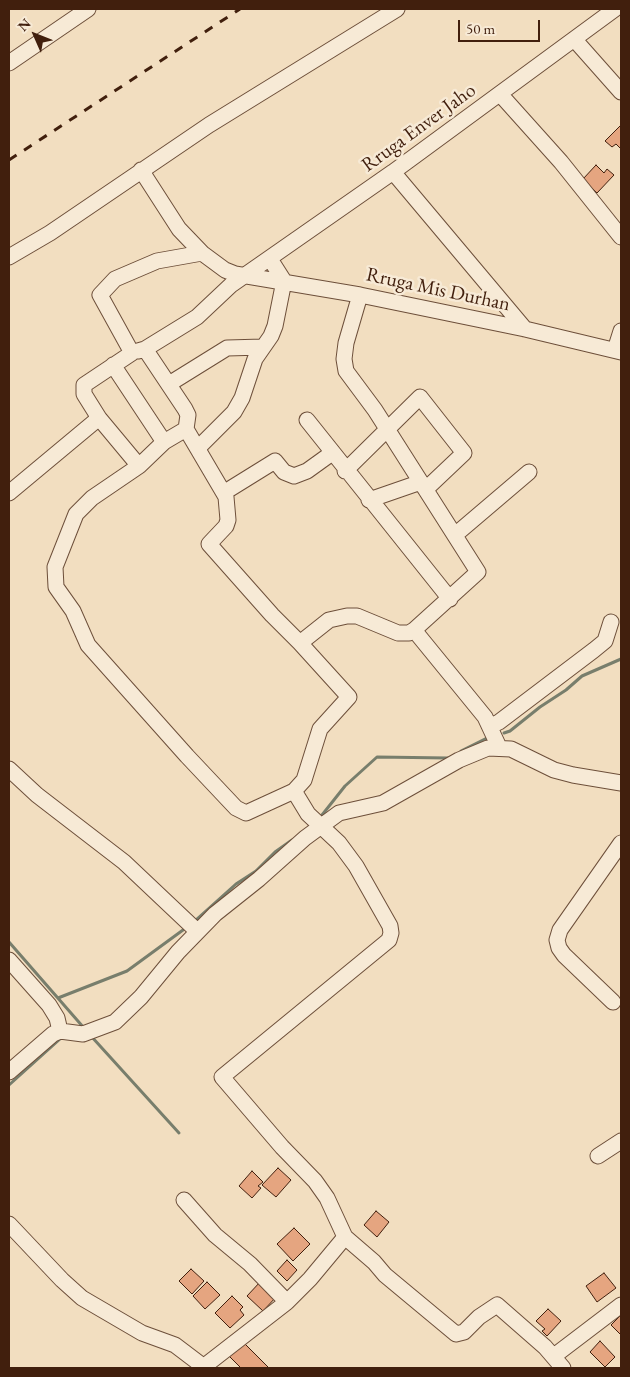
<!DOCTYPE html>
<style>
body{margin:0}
#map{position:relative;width:630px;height:1377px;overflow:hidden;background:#f2dec0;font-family:"EB Garamond",serif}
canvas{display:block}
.frame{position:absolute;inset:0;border:10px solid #411f0d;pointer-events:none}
.north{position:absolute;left:10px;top:10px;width:50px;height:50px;-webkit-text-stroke:4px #f7ead6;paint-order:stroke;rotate:314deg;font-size:14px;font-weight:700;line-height:20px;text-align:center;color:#411f0d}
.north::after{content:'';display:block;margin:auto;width:18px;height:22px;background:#411f0d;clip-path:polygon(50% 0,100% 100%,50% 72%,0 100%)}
.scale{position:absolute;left:458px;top:20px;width:82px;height:22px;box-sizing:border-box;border:2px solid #411f0d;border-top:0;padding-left:6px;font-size:15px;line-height:18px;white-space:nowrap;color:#411f0d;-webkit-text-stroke:4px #f7ead6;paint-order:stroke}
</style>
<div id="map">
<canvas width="630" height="1377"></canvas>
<div class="frame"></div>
<div class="north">N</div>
<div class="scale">50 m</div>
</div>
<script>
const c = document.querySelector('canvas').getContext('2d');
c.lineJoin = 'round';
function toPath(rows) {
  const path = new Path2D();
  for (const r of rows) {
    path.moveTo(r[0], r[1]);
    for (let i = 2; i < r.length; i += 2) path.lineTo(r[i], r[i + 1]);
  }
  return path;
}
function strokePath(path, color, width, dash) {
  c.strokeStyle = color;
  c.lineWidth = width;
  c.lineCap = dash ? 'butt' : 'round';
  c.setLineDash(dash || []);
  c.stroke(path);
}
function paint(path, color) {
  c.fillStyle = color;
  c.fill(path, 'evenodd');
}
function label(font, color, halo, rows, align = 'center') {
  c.font = font + ' "EB Garamond",serif';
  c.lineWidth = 5;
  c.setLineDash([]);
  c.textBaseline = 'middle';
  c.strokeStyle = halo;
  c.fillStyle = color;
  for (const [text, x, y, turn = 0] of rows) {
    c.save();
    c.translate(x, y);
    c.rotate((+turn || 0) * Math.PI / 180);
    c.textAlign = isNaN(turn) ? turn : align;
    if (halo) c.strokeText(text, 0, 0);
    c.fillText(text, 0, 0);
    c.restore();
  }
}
strokePath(toPath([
 [504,733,510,731,540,707,566,690,582,676,621,659],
 [461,751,487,738],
 [322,815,345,786,377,757,448,758],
 [197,919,236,884,256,871,275,852,292,840],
 [9,942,84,1028],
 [58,998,127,971,183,930],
 [91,1036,179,1133],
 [9,1085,60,1039]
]), '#787e6c', 3);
const building = toPath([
 [621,125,621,149,616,144,612,147,605,141,621,125],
 [596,165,604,173,607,169,614,175,597,193,583,179,596,165],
 [278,1168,291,1180,276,1197,262,1185,278,1168],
 [252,1171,263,1182,258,1186,261,1188,252,1198,239,1186,252,1171],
 [376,1211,389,1222,377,1237,364,1225,376,1211],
 [294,1228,310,1244,293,1261,277,1244,294,1228],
 [287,1260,297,1270,287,1281,277,1271,287,1260],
 [191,1269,204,1281,192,1294,179,1281,191,1269],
 [604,1273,616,1288,597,1302,586,1286,604,1273],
 [261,1281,277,1296,263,1311,247,1296,261,1281],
 [207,1282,220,1295,205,1309,193,1296,207,1282],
 [232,1296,243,1307,240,1310,244,1315,230,1328,215,1313,232,1296],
 [548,1309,561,1321,547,1336,542,1331,545,1329,536,1321,548,1309],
 [621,1315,621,1335,611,1325,621,1315],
 [600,1341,615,1357,605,1367,590,1352,600,1341],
 [243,1342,269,1368,241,1368,229,1356,243,1342]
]);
paint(building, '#e5a580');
strokePath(building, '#411f0d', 1);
const minor = toPath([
 [574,39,621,92],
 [9,63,88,9],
 [500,94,561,162,621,237],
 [141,170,179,229,202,253],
 [393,172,525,329],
 [9,257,50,233,209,125,397,9],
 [360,295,346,343,344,359,346,371,375,410,478,572,414,630],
 [145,349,197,317,231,285,393,172,615,9],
 [615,350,621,331],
 [113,365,164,442],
 [169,384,227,348,263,347],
 [99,418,139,466,164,442,186,429,188,415,185,409,145,349,138,351],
 [307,420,450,599],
 [186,429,226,497,228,520,226,526,209,544,272,615,300,643,329,620,347,616,357,616,398,633,409,633,414,630,485,717,499,747],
 [198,448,234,412,242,398,255,359,271,336,275,326,284,281,270,259],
 [139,466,92,498,76,514,55,567,56,587,73,611,88,645,187,756,236,808,246,813,294,791,308,814,339,843,356,866,390,926,391,933,389,940,222,1077,282,1147,315,1181,327,1198,345,1237,374,1262,385,1275,456,1334,464,1332,479,1317,497,1305,545,1347,563,1368],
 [345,471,420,397,464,453,426,489],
 [225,492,275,461,284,472,294,476,307,471,332,453],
 [9,493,99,418,84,394,84,385,132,353,100,295,115,279,157,261,202,253,225,270,235,274,360,295,525,329,621,352],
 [369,500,421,482],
 [455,535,529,472],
 [491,726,499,722,594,650,605,641,611,622],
 [9,769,37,795,124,862,197,931],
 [294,791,304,780,320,729,349,697,300,643],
 [9,960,49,1005,57,1018,60,1031],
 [613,1002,564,955,559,948,557,940,560,930,621,843],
 [9,1072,53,1034,60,1031,83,1034,115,1022,141,997,178,952,215,914,259,879,305,838,339,813,383,803,459,760,488,748,511,749,554,770,573,775,621,783],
 [598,1156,621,1141],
 [184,1200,215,1235,250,1264,287,1302],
 [9,1224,62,1280,82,1298,142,1333,175,1345,204,1367],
 [554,1356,621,1305],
 [202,1368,287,1302,310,1279,345,1237]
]);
strokePath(minor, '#6d4f3a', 17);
strokePath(minor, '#f7ead6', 15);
strokePath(toPath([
 [9,160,240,9]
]), '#411f0d', 3, [9, 9]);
label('20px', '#411f0d', '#f7ead6', [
 ["Rruga Enver Jaho",419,128,-36],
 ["Rruga Mis Durhan",438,290,12]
]);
</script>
